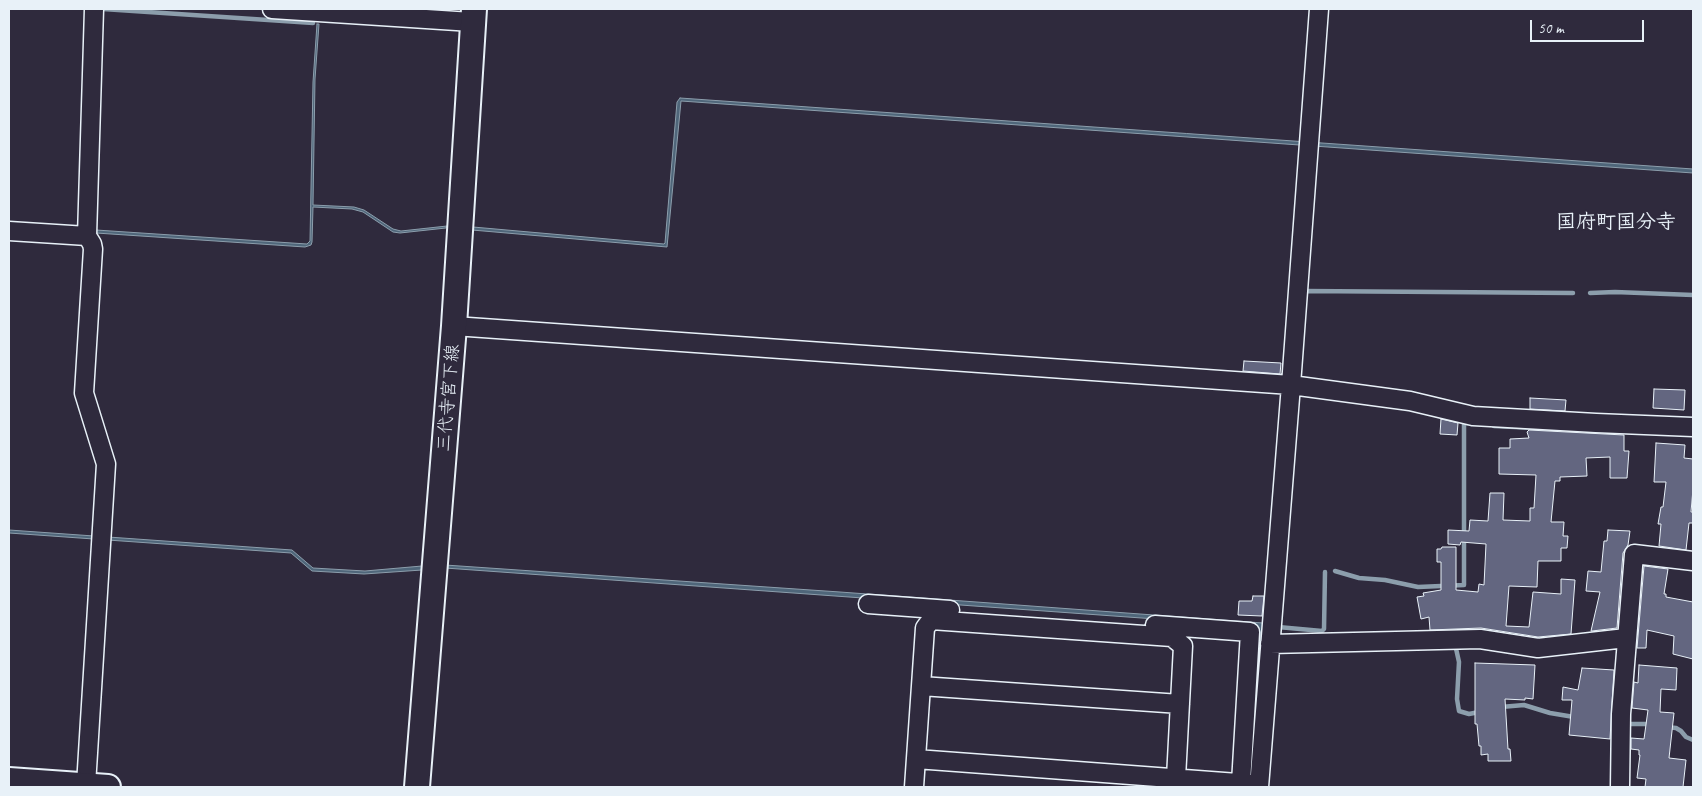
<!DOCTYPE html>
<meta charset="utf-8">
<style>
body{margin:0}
#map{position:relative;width:1702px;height:796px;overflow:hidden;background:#2f2a3d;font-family:Caveat,sans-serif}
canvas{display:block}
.frame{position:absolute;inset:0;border:10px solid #e8f1f8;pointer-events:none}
.scale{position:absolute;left:1530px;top:20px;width:114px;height:22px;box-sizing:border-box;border:2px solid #e8f1f8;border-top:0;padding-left:6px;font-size:15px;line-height:18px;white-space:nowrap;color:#e8f1f8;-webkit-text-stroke:4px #2f2a3d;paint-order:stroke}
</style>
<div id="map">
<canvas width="1702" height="796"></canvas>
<div class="frame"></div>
<div class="scale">50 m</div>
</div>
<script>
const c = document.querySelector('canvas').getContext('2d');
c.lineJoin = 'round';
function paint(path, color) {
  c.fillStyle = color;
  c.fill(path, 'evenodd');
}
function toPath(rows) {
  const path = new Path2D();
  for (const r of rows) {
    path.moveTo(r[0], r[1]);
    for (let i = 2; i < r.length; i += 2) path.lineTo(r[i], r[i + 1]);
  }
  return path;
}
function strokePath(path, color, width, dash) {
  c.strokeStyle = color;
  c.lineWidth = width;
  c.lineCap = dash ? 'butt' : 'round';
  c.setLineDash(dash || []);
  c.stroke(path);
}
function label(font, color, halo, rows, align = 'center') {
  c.font = font + ' Caveat,"Klee One",sans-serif';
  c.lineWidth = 4;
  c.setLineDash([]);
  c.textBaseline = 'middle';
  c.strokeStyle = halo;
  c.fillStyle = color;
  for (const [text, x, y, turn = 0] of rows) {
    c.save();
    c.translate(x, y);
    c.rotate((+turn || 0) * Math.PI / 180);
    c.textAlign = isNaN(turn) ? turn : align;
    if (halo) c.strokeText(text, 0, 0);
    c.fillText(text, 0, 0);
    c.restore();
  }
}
const water = toPath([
 [317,24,319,24,315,79,313,205,354,207,364,210,393,229,401,231,447,226,446,228,400,233,393,232,363,212,352,209,313,207,312,242,311,245,305,247,96,233,96,230,307,244,310,241,313,82,317,24],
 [680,98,1693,169,1693,173,681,101,667,247,472,230,473,227,664,244,665,243,677,102,680,98],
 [9,530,292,550,313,568,365,571,422,566,422,570,364,574,312,571,291,553,9,533,9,530],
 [445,565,840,592,1263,623,1252,766,1247,766,1253,626,445,568,445,565]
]);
paint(water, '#4f667a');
strokePath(water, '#8c9eac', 1);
strokePath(toPath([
 [103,9,313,23],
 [1304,293,1304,291,1573,293],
 [1590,293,1615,292,1693,295],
 [1494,426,1556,429],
 [1335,571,1359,578,1385,580,1418,587,1464,585,1464,423,1468,423],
 [1278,627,1322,631,1324,629,1325,572],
 [1455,644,1459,662,1457,699,1459,711,1469,714,1479,712],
 [1501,707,1524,705,1550,713,1574,717],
 [1625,724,1651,724],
 [1666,727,1676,728,1681,731,1686,737,1693,740]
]), '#8c9eac', 4.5);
const building = toPath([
 [1244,361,1281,363,1280,374,1243,371,1244,361],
 [1654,389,1685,390,1684,410,1653,408,1654,389],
 [1530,398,1566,400,1565,411,1530,409,1530,398],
 [1441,419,1458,423,1457,435,1440,434,1441,419],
 [1529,430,1624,435,1624,451,1629,451,1627,478,1610,478,1610,457,1586,458,1587,476,1560,477,1560,481,1555,481,1551,522,1564,522,1563,536,1568,536,1567,548,1561,548,1561,561,1538,561,1537,587,1509,586,1506,626,1529,627,1533,592,1561,594,1561,579,1575,580,1571,634,1538,637,1481,628,1430,630,1429,617,1421,619,1417,597,1424,596,1423,593,1441,590,1441,562,1437,562,1437,549,1441,549,1442,547,1456,547,1456,590,1478,592,1479,584,1484,585,1486,544,1461,542,1460,545,1448,544,1448,530,1469,531,1470,520,1488,521,1490,493,1504,493,1503,520,1530,521,1530,508,1534,508,1536,475,1499,474,1499,448,1510,448,1510,439,1529,438,1527,432,1529,430],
 [1656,443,1685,445,1684,458,1693,459,1693,489,1691,512,1693,512,1693,523,1689,523,1686,550,1659,546,1661,524,1658,524,1661,507,1663,507,1666,482,1654,482,1656,443],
 [1608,530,1630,531,1628,545,1623,553,1617,628,1592,631,1591,631,1600,592,1586,591,1588,571,1601,572,1604,541,1607,541,1608,530],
 [1644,566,1668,569,1664,594,1666,594,1666,597,1693,602,1693,659,1673,654,1674,636,1647,630,1646,648,1637,648,1644,566],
 [1253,596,1264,596,1262,616,1238,615,1239,601,1252,601,1253,596],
 [1475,663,1535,665,1533,699,1525,698,1525,700,1505,699,1508,749,1510,749,1511,761,1488,761,1488,754,1481,755,1481,746,1479,746,1477,724,1475,724,1475,663],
 [1639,665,1677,668,1676,690,1661,689,1660,712,1674,713,1669,758,1686,760,1683,787,1645,787,1646,779,1637,778,1640,755,1639,755,1639,750,1631,749,1631,738,1644,739,1648,710,1632,708,1634,682,1638,683,1639,665],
 [1582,668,1614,670,1610,739,1569,735,1572,700,1562,700,1563,687,1578,690,1582,668]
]);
paint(building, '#636680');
strokePath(building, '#e8f1f8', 1);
const street = toPath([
 [272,9,472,22],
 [9,231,87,236],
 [454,326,1291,385,1410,401,1473,416,1596,423,1693,427],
 [868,604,950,610],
 [1155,625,1250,632,1241,783],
 [1270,644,1480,639,1538,648,1626,638],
 [921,686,1180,704],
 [916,759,1251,784],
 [86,785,106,464,84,393,93,249,92,244,87,236,94,9],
 [914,787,925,628,931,620,1172,637,1183,646,1176,778],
 [1259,787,1291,385,1319,9],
 [1620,787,1621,714,1634,554,1693,561]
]);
const secondary = toPath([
 [9,780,108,787],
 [417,787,454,326,474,9]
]);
strokePath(street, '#e8f1f8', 21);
strokePath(secondary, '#e8f1f8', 28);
strokePath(street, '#2f2a3d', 18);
strokePath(secondary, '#2f2a3d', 24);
label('18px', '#e8f1f8', '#2f2a3d', [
 ["三代寺宮下線",449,398,-85]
]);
label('bold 20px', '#e8f1f8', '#2f2a3d', [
 ["国府町国分寺",1616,223]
]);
</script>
